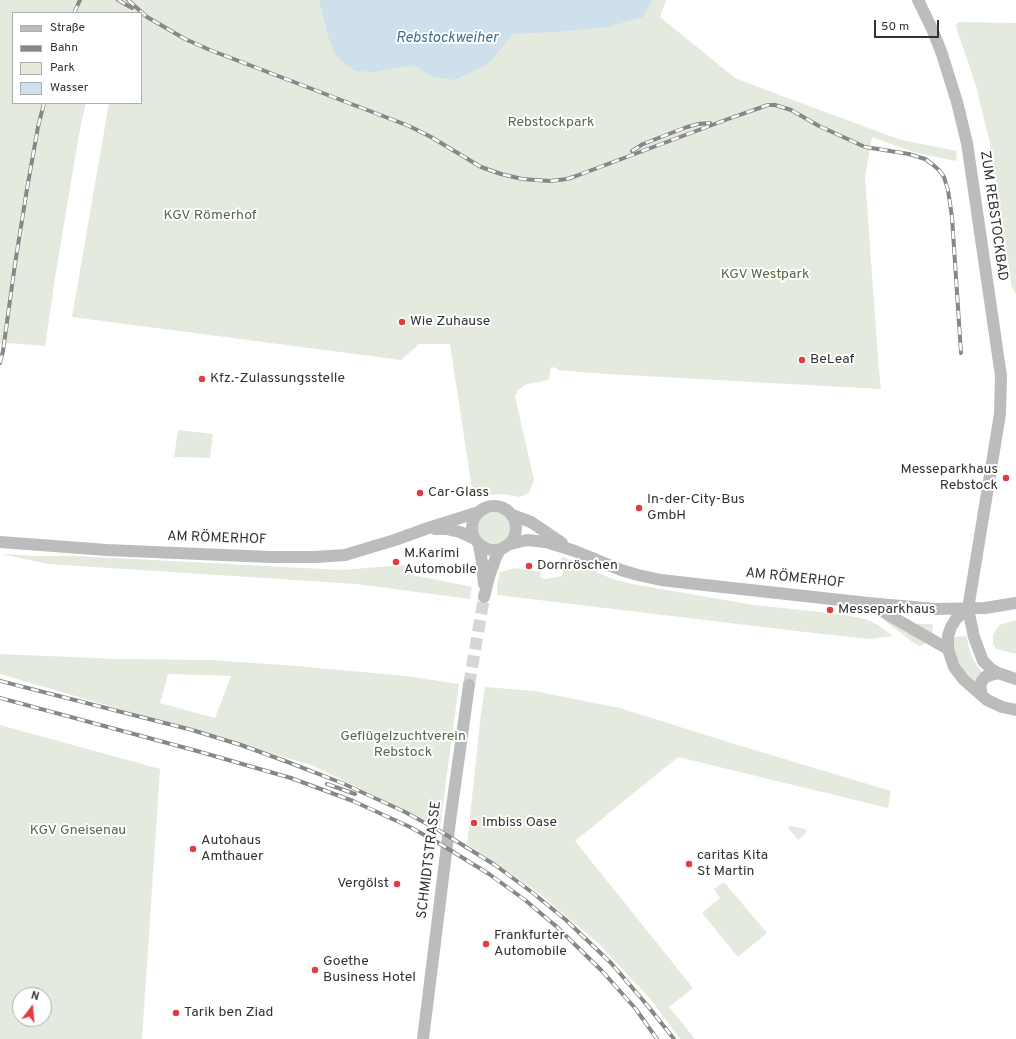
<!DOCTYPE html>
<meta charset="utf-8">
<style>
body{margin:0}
#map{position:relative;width:1016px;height:1039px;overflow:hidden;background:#fff;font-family:Overpass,sans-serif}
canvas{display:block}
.legend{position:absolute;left:12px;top:12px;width:130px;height:92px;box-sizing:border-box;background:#fff;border:1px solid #adadad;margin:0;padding:5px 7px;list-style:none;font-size:12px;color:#323232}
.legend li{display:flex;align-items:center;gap:8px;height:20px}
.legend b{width:20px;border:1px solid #adadad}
.north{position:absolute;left:12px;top:987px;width:40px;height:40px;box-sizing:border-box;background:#fff;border:1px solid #adadad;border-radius:50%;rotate:16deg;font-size:11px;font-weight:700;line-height:16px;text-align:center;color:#323232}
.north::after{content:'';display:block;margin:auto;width:14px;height:18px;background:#e13c42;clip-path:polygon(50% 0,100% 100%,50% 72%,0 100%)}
.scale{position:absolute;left:874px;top:20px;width:65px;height:18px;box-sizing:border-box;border:2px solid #323232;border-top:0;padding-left:5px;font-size:12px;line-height:14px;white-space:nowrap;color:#323232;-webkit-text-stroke:3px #fff;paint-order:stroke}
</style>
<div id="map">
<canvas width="1016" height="1039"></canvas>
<ul class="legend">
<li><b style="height:5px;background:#bcbcbc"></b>Straße</li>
<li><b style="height:5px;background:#878787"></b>Bahn</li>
<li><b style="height:11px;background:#e4ebde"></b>Park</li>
<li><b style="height:11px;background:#cee0ec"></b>Wasser</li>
</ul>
<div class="north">N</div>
<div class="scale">50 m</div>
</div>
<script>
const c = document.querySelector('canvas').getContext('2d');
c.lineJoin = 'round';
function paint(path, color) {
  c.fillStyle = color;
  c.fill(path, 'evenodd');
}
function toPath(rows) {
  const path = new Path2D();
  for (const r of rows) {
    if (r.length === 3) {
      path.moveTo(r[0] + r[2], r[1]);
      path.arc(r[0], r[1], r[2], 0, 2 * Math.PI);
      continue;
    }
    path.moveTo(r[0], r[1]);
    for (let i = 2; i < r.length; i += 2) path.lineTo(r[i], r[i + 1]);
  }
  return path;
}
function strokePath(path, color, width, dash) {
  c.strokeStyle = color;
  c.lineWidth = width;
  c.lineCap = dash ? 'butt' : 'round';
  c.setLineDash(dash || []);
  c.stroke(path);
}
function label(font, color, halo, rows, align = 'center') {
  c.font = font + ' Overpass,sans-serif';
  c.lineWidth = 4;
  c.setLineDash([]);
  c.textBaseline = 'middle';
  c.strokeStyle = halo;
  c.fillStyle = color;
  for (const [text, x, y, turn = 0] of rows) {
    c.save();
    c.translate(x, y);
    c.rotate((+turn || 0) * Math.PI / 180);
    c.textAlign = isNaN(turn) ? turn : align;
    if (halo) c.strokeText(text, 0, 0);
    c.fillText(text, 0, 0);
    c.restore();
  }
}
paint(toPath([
 [0,0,666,0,660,17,735,78,790,99,901,140,957,151,956,161,913,152,872,137,865,177,879,371,881,389,607,374,558,370,556,368,551,367,549,380,527,384,519,389,515,396,534,480,529,493,520,497,502,494,473,496,450,344,419,344,401,360,72,317,109,103,141,103,141,13,13,13,13,103,86,103,80,129,56,272,45,346,8,343,0,344],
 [960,22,1016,23,1016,294,1012,288,1011,282,990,144,976,86,956,27,957,23],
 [178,430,213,434,210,458,174,457],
 [494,529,17],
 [1,554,38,556,77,556,342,570,404,565,414,576,423,577,472,587,470,599,356,584,48,564],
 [563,557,610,578,632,584,754,605,820,612,856,617,868,620,878,625,893,636,869,639,796,631,497,595,497,585,500,572,515,568,541,572,540,577,545,579,562,576,564,567,559,561],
 [885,619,926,643,920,646,915,644,885,621],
 [1016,620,1016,654,996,649,993,644,993,635,999,625],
 [914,624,933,624,932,634],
 [967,636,968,645,972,657,977,666,984,674,976,684,962,668,958,661,954,648,952,637],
 [0,654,117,659,212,660,297,666,406,676,459,684,440,827,311,765,0,674],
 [168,674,231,676,215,718,160,703],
 [485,687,534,691,620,708,728,742,891,791,888,808,678,757,575,841,693,988,669,1007,695,1039,680,1039,652,1001,598,943,540,894,467,844,481,713],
 [0,725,160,769,142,1039,0,1039],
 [20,995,44,995,44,1019,20,1019],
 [790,826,805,829,807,832,798,840,788,828],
 [724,882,767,933,738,957,702,913,720,898,714,889]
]), '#e4ebde');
paint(toPath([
 [319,0,652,0,643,17,608,27,554,32,513,34,487,65,454,80,433,77,415,66,400,67,376,72,355,71,336,56,329,39]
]), '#cee0ec');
strokePath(toPath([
 [469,685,484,597]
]), '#d6d6d6', 12, [12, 6]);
strokePath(toPath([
 [918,0,933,31,942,54,957,102,967,143,1001,376,1000,414,968,609,974,637,983,661,991,669,998,673,1016,679],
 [494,528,22],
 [512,515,531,522,562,543],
 [435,529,446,529,460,532,473,538],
 [0,542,107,550,270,557,315,557,345,555,395,540,428,528,479,512],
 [510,544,527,540,546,542,575,551,621,570,638,575,661,580,705,585,868,603,935,609,985,608,1016,603],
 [479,545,482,562,484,584],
 [484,597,489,577,496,557,500,550],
 [873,606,948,649],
 [968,609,956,619,951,627,948,636,948,649,954,667,964,680,987,700,1002,707,1016,710],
 [982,696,980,686,982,681,985,677,991,675,998,673],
 [423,1039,450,821,469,685]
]), '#bcbcbc', 12);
const rail = toPath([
 [118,0,132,8],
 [128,0,147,17,185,39,210,50,409,126,431,137,481,167,501,174,522,179,550,181,567,179,576,176,728,119,768,105,775,105,791,110,819,126,865,147,909,154,925,159,932,164,939,170,944,177,948,190,952,217,961,353],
 [74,13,80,0],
 [632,151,643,144,687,127,698,124,710,123],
 [0,363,3,351,15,264,27,189,38,127,44,103],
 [0,681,192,730,241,745,285,761,342,783,405,812,440,831,495,865,533,893,566,920,611,963,647,1005,674,1039],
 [0,698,197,751,291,778,353,801,410,827,437,842,489,874,525,900,557,927,602,971,635,1008,657,1039],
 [327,784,355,794]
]);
strokePath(rail, '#878787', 4);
strokePath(rail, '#fff', 2.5, [8]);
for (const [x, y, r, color] of [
 [402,322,4,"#e13c42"],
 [802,360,4,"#e13c42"],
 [202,379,4,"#e13c42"],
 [1006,478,4,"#e13c42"],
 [420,493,4,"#e13c42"],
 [639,508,4,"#e13c42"],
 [396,562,4,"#e13c42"],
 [529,566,4,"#e13c42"],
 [830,610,4,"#e13c42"],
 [474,823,4,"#e13c42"],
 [193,849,4,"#e13c42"],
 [689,864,4,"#e13c42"],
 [397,884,4,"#e13c42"],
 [486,944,4,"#e13c42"],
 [315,970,4,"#e13c42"],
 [176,1013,4,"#e13c42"]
]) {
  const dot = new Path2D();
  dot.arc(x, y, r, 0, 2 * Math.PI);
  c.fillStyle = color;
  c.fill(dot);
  strokePath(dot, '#fff', 1.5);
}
label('14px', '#536d40', '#fff', [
 ["Rebstockpark",551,123],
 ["KGV Römerhof",210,216],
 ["KGV Westpark",765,275],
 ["Geflügelzuchtverein",403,737],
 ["Rebstock",403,753],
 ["KGV Gneisenau",78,831]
]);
label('14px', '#323232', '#fff', [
 ["ZUM REBSTOCKBAD",993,216,82],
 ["AM RÖMERHOF",217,539,2],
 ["AM RÖMERHOF",795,579,6],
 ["SCHMIDTSTRASSE",430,860,-83]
]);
label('14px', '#323232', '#fff', [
 ["Wie Zuhause",410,322],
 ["BeLeaf",810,360],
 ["Kfz.-Zulassungsstelle",210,379],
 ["Messeparkhaus",998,470,"right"],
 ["Rebstock",998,486,"right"],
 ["Car-Glass",428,493],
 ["In-der-City-Bus",647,500],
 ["GmbH",647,516],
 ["M.Karimi",404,554],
 ["Automobile",404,570],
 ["Dornröschen",537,566],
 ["Messeparkhaus",838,610],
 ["Imbiss Oase",482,823],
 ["Autohaus",201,841],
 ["Amthauer",201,857],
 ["caritas Kita",697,856],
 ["St Martin",697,872],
 ["Vergölst",389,884,"right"],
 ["Frankfurter",494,936],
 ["Automobile",494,952],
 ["Goethe",323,962],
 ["Business Hotel",323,978],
 ["Tarik ben Ziad",184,1013]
], 'left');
label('italic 15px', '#417093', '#fff', [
 ["Rebstockweiher",447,39]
]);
</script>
